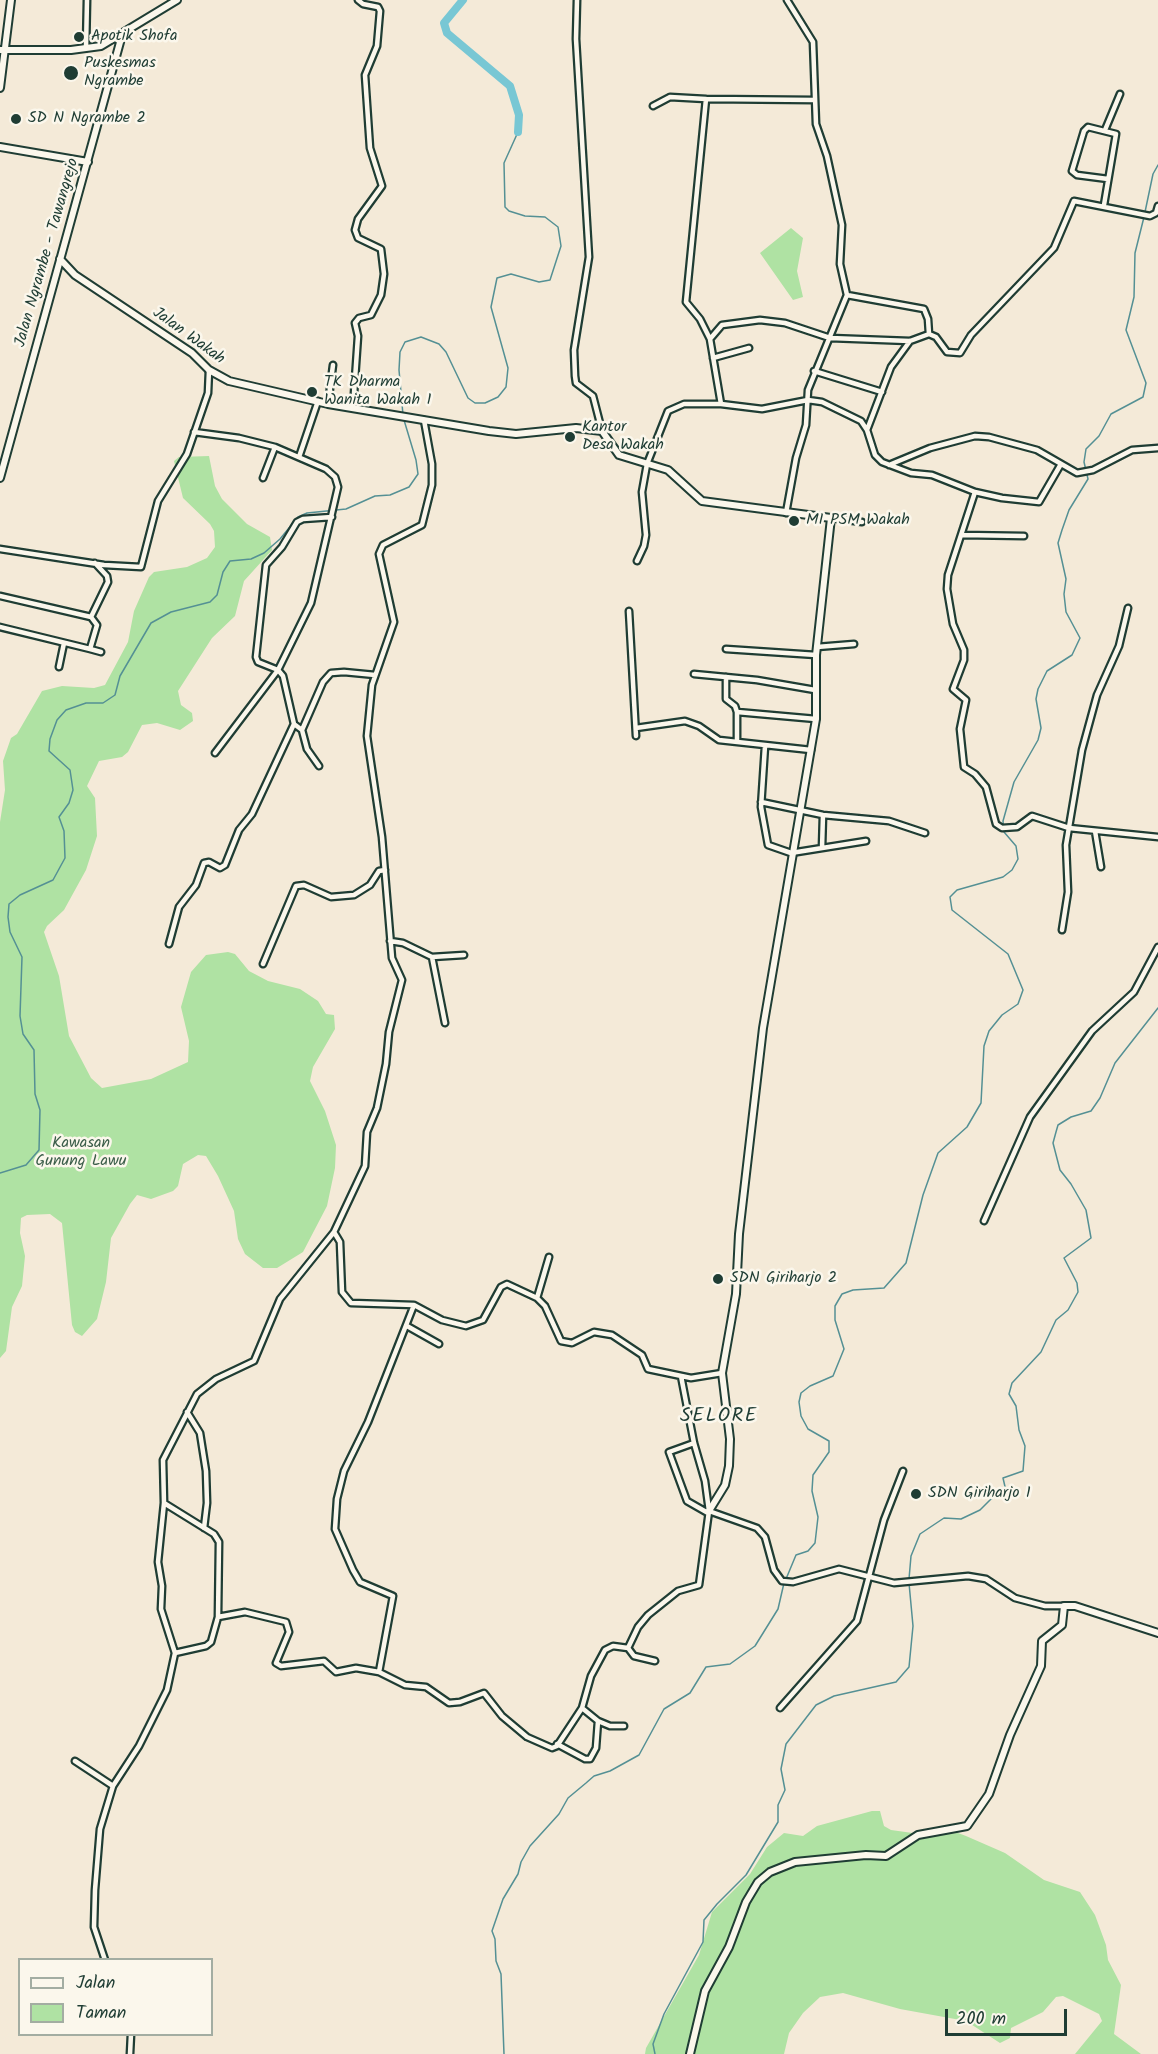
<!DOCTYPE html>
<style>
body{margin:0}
#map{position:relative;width:1158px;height:2054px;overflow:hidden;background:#f4ead8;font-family:Kalam,sans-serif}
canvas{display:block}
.legend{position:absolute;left:18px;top:1958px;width:195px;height:78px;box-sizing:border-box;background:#fbf7ec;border:2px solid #a3ada2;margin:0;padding:8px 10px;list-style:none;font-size:18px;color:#1f3d34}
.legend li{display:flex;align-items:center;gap:12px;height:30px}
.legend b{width:30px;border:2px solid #a3ada2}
.scale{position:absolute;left:945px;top:2009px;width:122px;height:27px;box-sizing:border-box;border:3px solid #1f3d34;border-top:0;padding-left:8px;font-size:18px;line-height:21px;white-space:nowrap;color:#1f3d34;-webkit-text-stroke:4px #fbf7ec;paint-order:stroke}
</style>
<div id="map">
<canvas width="1158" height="2054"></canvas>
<ul class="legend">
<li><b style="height:8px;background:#fbf7ec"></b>Jalan</li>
<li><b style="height:16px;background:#afe2a3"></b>Taman</li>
</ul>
<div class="scale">200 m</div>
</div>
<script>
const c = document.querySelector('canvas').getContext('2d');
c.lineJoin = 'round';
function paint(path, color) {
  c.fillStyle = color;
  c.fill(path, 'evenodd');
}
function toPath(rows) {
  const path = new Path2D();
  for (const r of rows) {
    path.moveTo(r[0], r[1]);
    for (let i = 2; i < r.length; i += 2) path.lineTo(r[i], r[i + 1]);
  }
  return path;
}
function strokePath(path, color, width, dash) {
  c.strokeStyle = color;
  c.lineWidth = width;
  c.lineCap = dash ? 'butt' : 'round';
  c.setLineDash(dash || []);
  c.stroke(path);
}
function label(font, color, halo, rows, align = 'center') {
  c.font = font + ' Kalam,sans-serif';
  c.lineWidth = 5;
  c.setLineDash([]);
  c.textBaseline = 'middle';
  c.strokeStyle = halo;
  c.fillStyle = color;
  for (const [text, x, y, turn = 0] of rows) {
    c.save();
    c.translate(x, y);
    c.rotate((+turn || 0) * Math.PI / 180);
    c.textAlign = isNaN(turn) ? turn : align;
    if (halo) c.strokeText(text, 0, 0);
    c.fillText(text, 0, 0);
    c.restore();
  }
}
paint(toPath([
 [791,228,803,238,797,271,803,297,793,300,760,253],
 [209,456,215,486,222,499,247,524,270,537,272,550,244,581,235,616,212,638,178,691,181,705,192,713,193,721,180,730,157,723,142,725,128,752,122,757,99,761,87,786,95,798,97,836,86,870,64,910,47,926,44,932,59,976,69,1036,91,1078,102,1088,151,1079,188,1062,189,1041,181,1007,191,972,206,955,228,952,235,954,249,971,268,981,300,989,318,1001,326,1014,334,1015,335,1029,313,1067,310,1081,325,1111,336,1145,335,1168,327,1206,303,1252,277,1268,263,1268,245,1254,238,1239,234,1211,218,1176,206,1156,198,1155,183,1164,178,1186,173,1191,151,1199,137,1195,130,1204,111,1238,106,1282,97,1319,82,1336,75,1332,72,1325,62,1223,50,1214,27,1215,21,1218,20,1233,25,1256,22,1286,12,1307,6,1351,0,1358,0,822,5,790,3,761,11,738,17,734,42,691,62,686,94,688,105,685,128,642,134,611,149,577,154,572,187,567,207,558,215,547,214,531,210,524,183,498,174,461,179,457],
 [872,1811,880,1811,884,1826,891,1830,927,1835,958,1833,966,1836,1005,1853,1044,1880,1080,1892,1095,1915,1106,1945,1108,1960,1121,1985,1114,2034,1141,2054,1075,2054,1102,2021,1099,2014,1063,1996,1056,1997,1043,2012,1011,2028,1010,2038,1000,2043,966,2021,900,2009,843,1993,820,1997,803,2013,789,2033,784,2054,645,2054,646,2048,699,1955,712,1912,750,1874,767,1847,784,1833,803,1836,817,1826]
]), '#afe2a3');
strokePath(toPath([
 [1145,212,1153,174,1158,165],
 [403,415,399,370,400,352,405,342,421,337,439,344,446,352,468,398,475,403,485,403,498,397,506,387,508,368,491,307,497,278,511,274,539,282,550,280,561,246,558,227,545,217,525,216,509,211,505,207,504,163,518,132],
 [0,1173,26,1165,39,1150,40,1110,35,1094,34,1050,23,1034,20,1016,22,957,10,932,8,917,9,904,20,895,53,880,65,858,64,831,59,817,69,803,73,790,70,770,49,751,50,739,57,720,66,710,86,703,103,703,115,695,120,676,151,623,171,612,210,602,217,595,223,572,230,561,251,559,264,553,280,539,298,517,307,513,346,509,375,496,390,495,409,487,418,474,416,460,404,420],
 [786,1579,796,1555,808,1551,815,1543,818,1517,812,1491,813,1475,829,1452,829,1441,808,1429,801,1416,799,1402,801,1393,810,1386,833,1376,844,1349,835,1320,835,1306,842,1294,853,1290,884,1288,906,1263,923,1195,938,1153,967,1127,981,1103,984,1046,989,1031,1002,1015,1018,1004,1023,990,1008,954,952,910,950,897,957,890,1003,877,1012,870,1018,859,1016,846,1004,832,1003,821,1014,782,1038,740,1041,728,1036,699,1038,689,1047,671,1072,655,1080,638,1066,612,1064,594,1066,579,1058,543,1062,530,1069,510,1088,479,1084,462,1086,449,1099,436,1111,414,1143,397,1146,383,1126,330,1134,297,1135,253,1144,217],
 [909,1579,911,1556,920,1534,944,1518,961,1519,980,1510,991,1499,1006,1491,1003,1478,1023,1471,1025,1446,1019,1430,1016,1406,1009,1394,1012,1383,1041,1352,1056,1320,1068,1310,1078,1292,1077,1283,1064,1258,1091,1238,1086,1210,1071,1184,1060,1170,1053,1143,1056,1132,1058,1125,1071,1117,1091,1111,1100,1098,1115,1063,1158,1008],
 [504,2054,501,1974,496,1961,495,1939,492,1931,503,1899,518,1874,521,1862,530,1846,559,1814,568,1798,586,1783,594,1776,610,1771,639,1755,664,1709,690,1693,706,1667,730,1664,755,1646,778,1609,784,1583],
 [655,2054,653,2044,664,2014,703,1942,704,1920,717,1904,746,1875,778,1822,778,1805,785,1790,781,1769,786,1744,816,1705,834,1696,896,1682,909,1667,913,1626,909,1583]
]), '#549094', 1.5);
strokePath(toPath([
 [463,0,444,23,447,33,510,86,519,115,518,132]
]), '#78c7d4', 8);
const street = toPath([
 [577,0,576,39,589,257,574,350,575,376,576,383,593,396,602,431],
 [86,48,87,0],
 [653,106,670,97,706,99],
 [1105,130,1120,94],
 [1104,205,1116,134,1088,127,1084,131,1072,171,1077,175,1108,179],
 [847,295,924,309,928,319,929,334],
 [710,339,700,319,686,302,706,99,815,100],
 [713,358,749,348],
 [814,371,882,392],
 [328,404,333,365],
 [721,404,710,339,722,325,760,320,785,323,830,338,910,341,929,334,936,337,947,352,960,353,971,335,1054,248,1074,201,1150,216,1156,213,1158,206],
 [353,408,358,336,355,323,359,318,371,315,381,295,384,274,381,249,358,238,355,230,358,219,382,186,370,148,365,75,377,46,380,11,378,7,363,4,358,0],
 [867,430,891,367,910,341],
 [194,432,239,438,275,447,326,469,335,477,338,487,311,603,278,670,215,753],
 [299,457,318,401],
 [889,465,930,448,975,436,989,437,1037,450,1077,473,1093,470,1132,450,1158,448],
 [263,478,275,447],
 [975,492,948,575,947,589,953,624,964,650,964,660,953,689,966,700,960,729,964,767,975,774,986,787,996,824,1002,828,1017,827,1032,816,1069,828,1158,837],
 [786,513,796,458,806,425,808,390,847,295,840,264,842,225,827,156,816,124,813,42,787,0],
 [831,518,862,522],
 [962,535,1024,536],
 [0,549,104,565,141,567,158,501,187,454,208,393,209,370],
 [637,561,644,546,646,535,642,492,647,464,668,411,684,404,721,404,762,409,808,400,822,402,861,421,867,430,875,455,882,462,911,473,932,475,975,492,1002,498,1039,502,1061,464],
 [0,596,91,617,97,625,90,649,0,627],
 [629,611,636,736],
 [91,617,108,582,107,576,95,563],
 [817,647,854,644],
 [90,649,101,652],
 [726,649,816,655],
 [59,667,64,643],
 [694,674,757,680,815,690],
 [726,677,726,699,735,706,737,712,737,742],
 [737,712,816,719],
 [636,728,685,721,699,726,719,740,811,750],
 [302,730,323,682,331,673,344,672,375,675],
 [765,746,761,807,768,845,791,853,866,841],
 [319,766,307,749,302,730,294,724,283,676,278,670,258,662,256,657,266,565,282,547,297,522,303,519,332,517],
 [761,802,823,815,889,821,925,833],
 [1095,831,1101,867],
 [822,848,823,815],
 [1062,930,1068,892,1066,845,1082,750,1097,695,1119,646,1128,608],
 [390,941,403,943,432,957,445,1023],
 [169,944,179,907,196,885,204,863,209,862,220,868,225,865,239,830,252,814,294,724],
 [432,957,464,955],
 [263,964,296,886,304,885,331,897,354,895,370,885,379,871,385,870],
 [984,1221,1030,1117,1092,1031,1134,992,1158,947],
 [334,1232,340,1242,342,1292,351,1303,414,1305,442,1320,466,1326,483,1320,501,1287,507,1284,537,1298,545,1306,561,1341,572,1343,594,1332,612,1335,642,1355,648,1369,691,1378,722,1373],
 [537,1298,549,1257],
 [407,1326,439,1344],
 [187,1412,200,1433,206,1471,207,1503,204,1528],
 [694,1443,669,1452,687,1501,708,1513],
 [164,1503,214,1534,219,1542,218,1617],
 [709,1511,757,1528,765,1537,774,1570,782,1581,793,1582,839,1569,894,1583,968,1576,986,1579,1015,1598,1045,1606,1064,1606],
 [628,1648,634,1656,655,1661],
 [175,1653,161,1609,162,1586,158,1562,164,1503,163,1460,197,1394,216,1379,254,1361,280,1299,334,1232,365,1166,367,1132,377,1108,386,1064,389,1032,402,980,392,958,382,837,367,736,372,685,394,622,379,554,383,545,422,525,432,485,432,464,424,420],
 [379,1672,393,1596,360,1582,353,1570,335,1529,337,1499,344,1471,368,1422,414,1305],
 [582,1708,598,1721,610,1726,624,1726],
 [780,1708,857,1621,884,1520,903,1471],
 [557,1744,585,1759,590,1759,596,1748,598,1721],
 [75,1761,113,1786],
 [105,1960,94,1927,95,1890,100,1829,113,1786,139,1746,167,1690,175,1653,206,1646,211,1642,218,1617,245,1612,286,1622,289,1632,276,1663,281,1666,324,1661,336,1672,356,1668,379,1672,405,1685,426,1687,449,1703,460,1702,484,1693,502,1716,527,1737,552,1748,557,1746,582,1708,591,1676,605,1650,613,1646,628,1648,638,1627,648,1615,678,1591,699,1585,709,1511,705,1481,694,1443,681,1376],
 [130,2054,131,2034]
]);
const secondary = toPath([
 [0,50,71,50,101,46,177,0],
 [0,88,11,0],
 [0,147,88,162],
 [60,259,75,275,192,353,209,370,229,381,328,404,489,431,516,434,576,428,602,431,619,455,668,470,702,501,831,518,816,655,816,719,763,1028,739,1234,736,1294,722,1373,730,1439,729,1466,725,1485,709,1511],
 [0,478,122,35],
 [690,2054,705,1991,729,1947,746,1902,758,1882,770,1872,795,1862,866,1855,886,1856,918,1835,967,1826,989,1794,1010,1735,1041,1666,1042,1641,1062,1625,1064,1606,1075,1606,1158,1633]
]);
strokePath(street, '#1f3d34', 9);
strokePath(secondary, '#1f3d34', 10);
strokePath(street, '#fbf7ec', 4.5);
strokePath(secondary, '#fbf7ec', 6);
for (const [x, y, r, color] of [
 [79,37,6,"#1f3d34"],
 [71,73,8,"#1f3d34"],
 [16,119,6,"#1f3d34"],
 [312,392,6,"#1f3d34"],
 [570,437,6,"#1f3d34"],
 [794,521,6,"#1f3d34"],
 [718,1279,6,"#1f3d34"],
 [916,1494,6,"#1f3d34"]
]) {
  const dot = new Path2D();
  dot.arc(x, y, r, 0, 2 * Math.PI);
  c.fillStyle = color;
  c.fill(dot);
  strokePath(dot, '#fbf7ec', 2);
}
label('16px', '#1f3d34', '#fbf7ec', [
 ["Apotik Shofa",91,37],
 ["Puskesmas",84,64],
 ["Ngrambe",84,82],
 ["SD N Ngrambe 2",28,119],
 ["TK Dharma",324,383],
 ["Wanita Wakah 1",324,401],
 ["Kantor",582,428],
 ["Desa Wakah",582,446],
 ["MI PSM Wakah",806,521],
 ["SDN Giriharjo 2",730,1279],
 ["SDN Giriharjo 1",928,1494]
], 'left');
label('16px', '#1f3d34', '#fbf7ec', [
 ["Jalan Ngrambe - Tawangrejo",48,253,-74],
 ["Jalan Wakah",188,337,36]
]);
label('16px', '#3c5e4a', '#fbf7ec', [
 ["Kawasan",81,1144],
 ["Gunung Lawu",81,1162]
]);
c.letterSpacing = '1.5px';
label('20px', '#1f3d34', '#fbf7ec', [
 ["SELORE",719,1418]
]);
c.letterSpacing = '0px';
</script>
